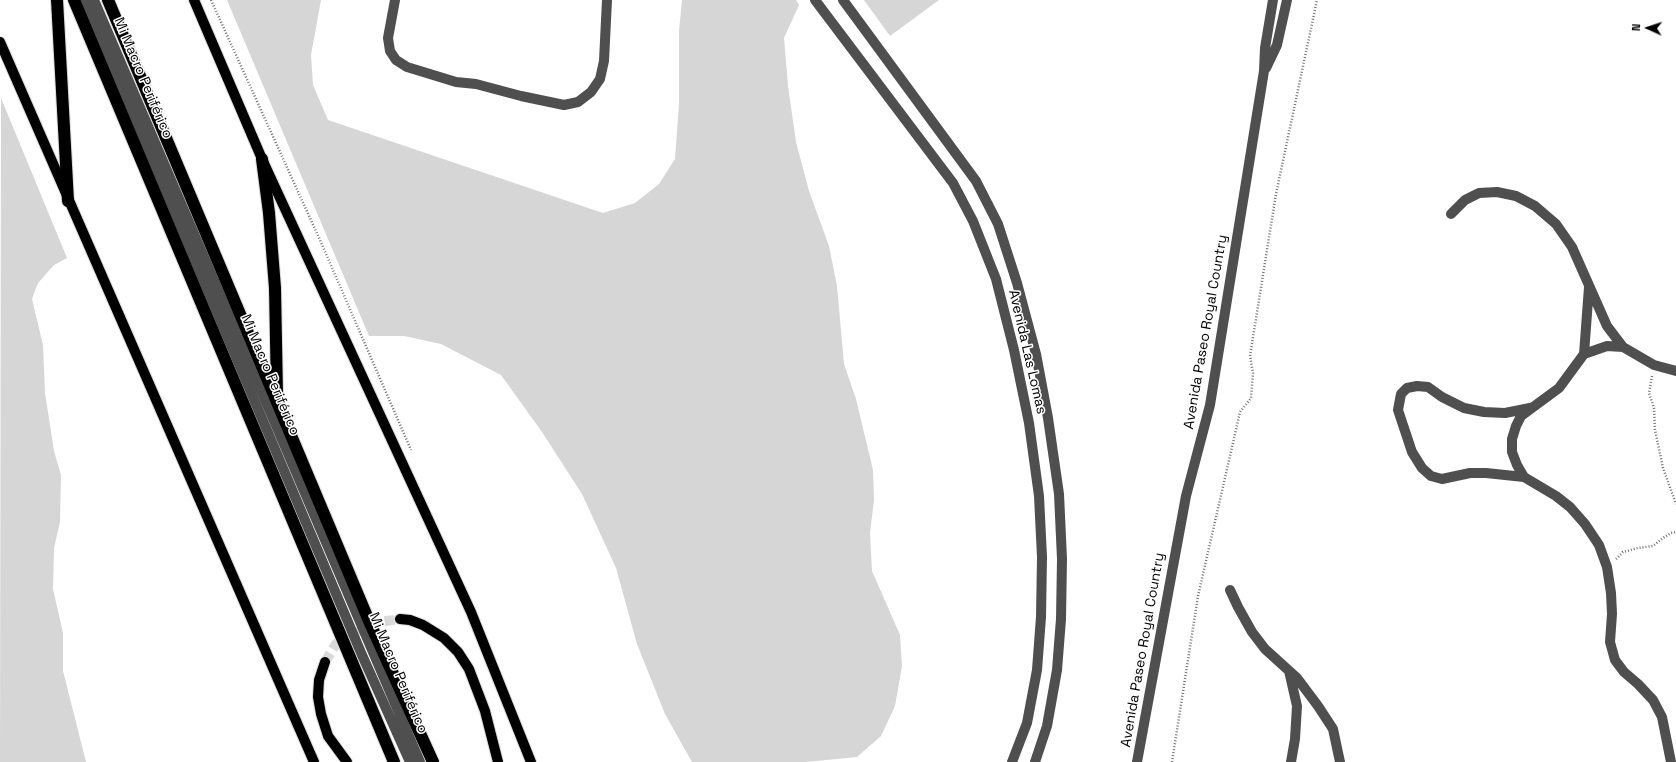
<!DOCTYPE html>
<meta charset="utf-8">
<style>
body{margin:0}
#map{position:relative;width:1676px;height:762px;overflow:hidden;background:#fff;font-family:"Space Grotesk",sans-serif}
canvas{display:block}
.north{position:absolute;left:1628px;top:8px;width:40px;height:40px;-webkit-text-stroke:3px #fff;paint-order:stroke;rotate:273deg;font-size:11px;font-weight:700;line-height:16px;text-align:center;color:#000}
.north::after{content:'';display:block;margin:auto;width:14px;height:18px;background:#000;clip-path:polygon(50% 0,100% 100%,50% 72%,0 100%)}
</style>
<div id="map">
<canvas width="1676" height="762"></canvas>
<div class="north">N</div>
</div>
<script>
const c = document.querySelector('canvas').getContext('2d');
c.lineJoin = 'round';
function paint(path, color) {
  c.fillStyle = color;
  c.fill(path, 'evenodd');
}
function toPath(rows) {
  const path = new Path2D();
  for (const r of rows) {
    path.moveTo(r[0], r[1]);
    for (let i = 2; i < r.length; i += 2) path.lineTo(r[i], r[i + 1]);
  }
  return path;
}
function strokePath(path, color, width, dash) {
  c.strokeStyle = color;
  c.lineWidth = width;
  c.lineCap = dash ? 'butt' : 'round';
  c.setLineDash(dash || []);
  c.stroke(path);
}
function label(font, color, halo, rows, align = 'center') {
  c.font = font + ' "Space Grotesk",sans-serif';
  c.lineWidth = 3;
  c.setLineDash([]);
  c.textBaseline = 'middle';
  c.strokeStyle = halo;
  c.fillStyle = color;
  for (const [text, x, y, turn = 0] of rows) {
    c.save();
    c.translate(x, y);
    c.rotate((+turn || 0) * Math.PI / 180);
    c.textAlign = isNaN(turn) ? turn : align;
    if (halo) c.strokeText(text, 0, 0);
    c.fillText(text, 0, 0);
    c.restore();
  }
}
paint(toPath([
 [227,0,321,0,311,55,313,85,328,120,603,213,635,203,659,184,675,159,679,104,679,31,682,0,796,0,799,5,784,38,788,86,796,142,809,191,829,246,837,286,844,364,856,399,873,470,874,500,870,533,872,571,900,635,902,666,895,706,881,736,857,757,806,762,692,762,665,714,637,644,616,568,582,494,542,432,501,375,441,344,404,336,369,336],
 [864,0,939,0,890,36],
 [1,98,67,258,54,265,38,283,32,299,43,345,45,393,54,451,61,475,60,522,54,548,53,589,63,633,63,671,86,762,0,762]
]), '#d6d6d6');
strokePath(toPath([
 [325,662,336,644,345,638,380,622,400,619]
]), '#d9d9d9', 10, [10, 5]);
const major = toPath([
 [194,0,262,159,471,612,531,762],
 [0,42,314,762],
 [400,619,410,620,423,625,444,638,458,652,469,669,485,711,498,762],
 [325,662,319,680,318,697,321,714,328,736,347,762]
]);
const highway = toPath([
 [57,0,68,201],
 [74,0,394,762],
 [108,0,369,621,433,762],
 [262,159,269,213,275,288,277,394]
]);
strokePath(major, '#dbdbdb', 12);
strokePath(highway, '#dbdbdb', 14);
strokePath(toPath([
 [211,0,320,240,411,450],
 [1652,376,1649,393,1654,408,1655,430,1663,468,1676,504],
 [1616,559,1623,552,1638,548,1653,546,1663,538,1671,533,1676,532],
 [1172,762,1198,596,1240,412,1251,398,1253,373,1250,356,1276,194,1317,0]
]), '#717171', 2.5, [1, 2]);
strokePath(toPath([
 [85,0,362,655,410,762],
 [94,0,420,762],
 [395,0,388,38,390,51,396,60,407,67,456,82,476,84,521,96,564,105,578,102,591,92,600,79,604,61,607,0],
 [815,0,953,183,973,221,996,279,1014,350,1029,423,1039,496,1042,557,1041,617,1037,670,1027,723,1012,762],
 [843,0,976,181,998,224,1017,283,1036,354,1048,418,1059,494,1062,559,1061,619,1057,670,1047,726,1035,762],
 [1266,68,1277,45,1287,0],
 [1451,214,1465,200,1479,193,1497,192,1516,196,1535,206,1556,224,1572,247,1607,326,1623,347,1654,365,1676,371],
 [1589,287,1584,354,1559,388,1521,416,1516,426,1512,439,1512,452,1517,465,1524,477,1556,496,1570,507,1585,524,1599,545,1607,567,1611,593,1612,614,1610,642,1615,660,1624,672,1638,684,1653,700,1662,717,1671,762],
 [1584,354,1607,346,1623,347],
 [1524,477,1486,473,1470,473,1442,479,1431,476,1422,468,1412,452,1398,410,1401,394,1407,388,1417,386,1428,387,1442,397,1464,408,1484,412,1505,413,1530,408],
 [1230,590,1238,607,1252,632,1265,649,1297,678,1318,706,1333,729,1340,762],
 [1289,671,1297,706,1295,739,1291,762],
 [1137,762,1186,496,1210,405,1264,71,1265,48,1273,0]
]), '#4f4f4f', 10);
strokePath(major, '#000', 10);
strokePath(highway, '#000', 12);
label('14px', '#000', '#fff', [
 ["Mi Macro Periférico",143,78,67],
 ["Avenida Paseo Royal Country",1206,332,-80],
 ["Avenida Las Lomas",1027,352,77],
 ["Mi Macro Periférico",270,375,67],
 ["Avenida Paseo Royal Country",1143,650,-80],
 ["Mi Macro Periférico",398,673,67]
]);
</script>
